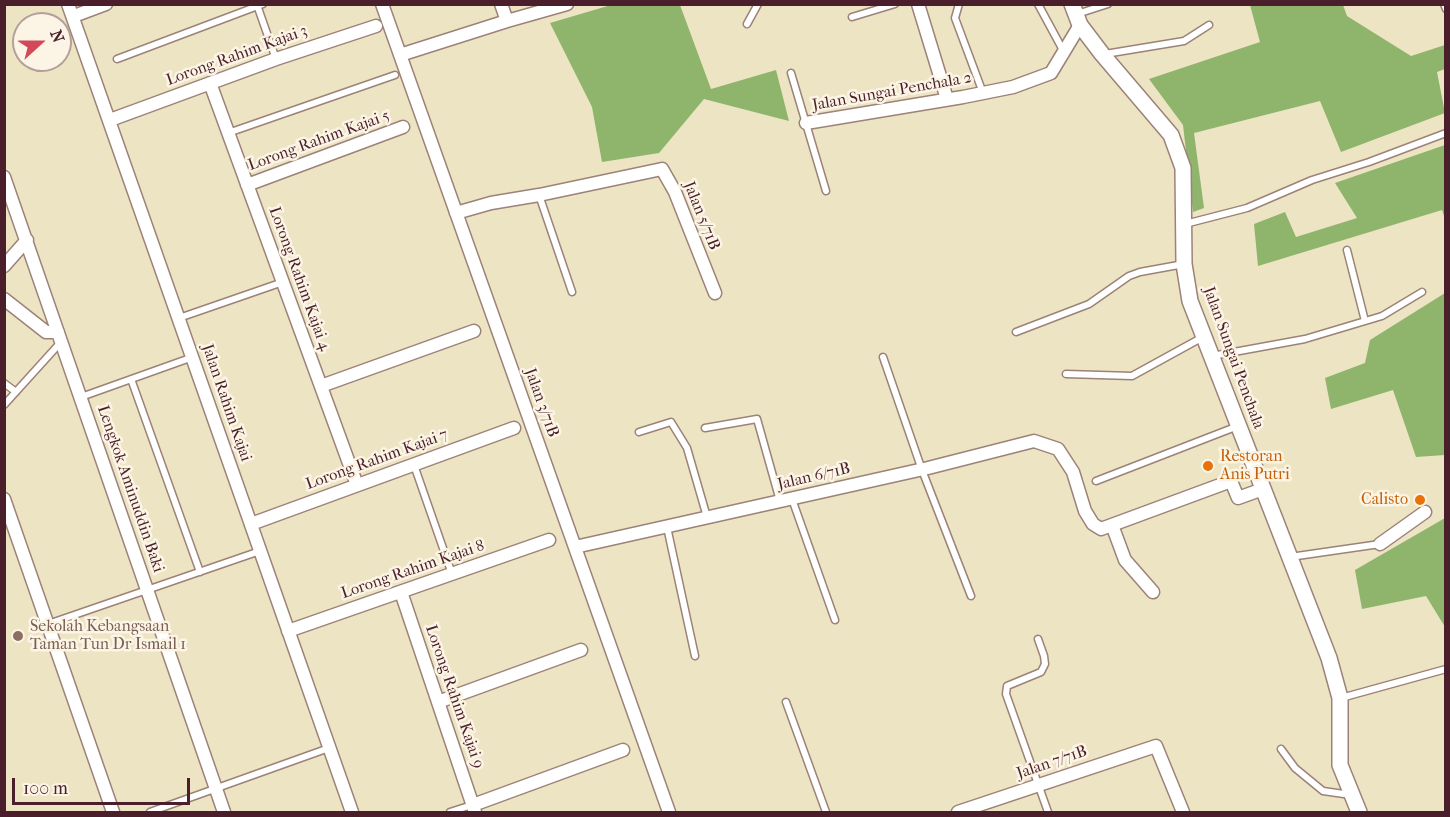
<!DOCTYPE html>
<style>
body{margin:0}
#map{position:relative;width:1450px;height:817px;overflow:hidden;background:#ede4c4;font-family:"IM FELL French Canon",serif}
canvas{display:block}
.frame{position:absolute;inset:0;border:6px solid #4a1f2b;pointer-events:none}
.north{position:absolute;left:12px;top:12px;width:60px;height:60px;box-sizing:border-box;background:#fcf5e5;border:2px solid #b59f9b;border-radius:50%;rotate:69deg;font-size:16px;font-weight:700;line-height:24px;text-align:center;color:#4a1f2b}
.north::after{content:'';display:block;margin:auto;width:21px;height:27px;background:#d1495b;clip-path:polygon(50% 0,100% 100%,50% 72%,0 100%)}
.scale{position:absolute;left:12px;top:778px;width:178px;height:27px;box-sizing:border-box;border:3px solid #4a1f2b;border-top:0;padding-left:8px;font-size:18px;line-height:21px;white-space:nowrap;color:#4a1f2b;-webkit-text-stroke:4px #fcf5e5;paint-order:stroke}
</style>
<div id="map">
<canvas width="1450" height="817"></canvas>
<div class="frame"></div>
<div class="north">N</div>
<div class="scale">100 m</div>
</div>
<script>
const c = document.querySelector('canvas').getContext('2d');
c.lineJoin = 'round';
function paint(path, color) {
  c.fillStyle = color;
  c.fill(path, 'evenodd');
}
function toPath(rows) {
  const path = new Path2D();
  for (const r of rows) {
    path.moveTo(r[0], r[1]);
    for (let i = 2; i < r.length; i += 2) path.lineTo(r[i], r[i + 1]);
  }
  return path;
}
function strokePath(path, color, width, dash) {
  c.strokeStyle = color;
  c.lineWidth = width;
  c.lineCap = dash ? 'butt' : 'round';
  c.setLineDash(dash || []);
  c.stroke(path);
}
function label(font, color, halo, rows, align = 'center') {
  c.font = font + ' "IM FELL French Canon",serif';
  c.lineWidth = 5;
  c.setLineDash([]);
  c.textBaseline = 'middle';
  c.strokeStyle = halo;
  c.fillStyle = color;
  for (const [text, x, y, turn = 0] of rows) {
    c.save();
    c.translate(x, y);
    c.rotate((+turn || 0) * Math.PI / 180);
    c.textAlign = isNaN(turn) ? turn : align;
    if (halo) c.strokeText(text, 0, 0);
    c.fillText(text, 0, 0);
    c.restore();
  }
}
paint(toPath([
 [611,5,680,5,711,89,776,70,789,121,704,99,659,153,602,162,592,107,550,23],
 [1250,5,1343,5,1347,16,1411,56,1445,45,1445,69,1437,72,1445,113,1341,152,1320,101,1194,133,1204,208,1193,212,1183,125,1149,79,1260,42],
 [1445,145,1445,219,1442,210,1258,266,1254,224,1285,212,1296,237,1357,218,1335,183],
 [1445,293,1445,455,1416,457,1393,390,1331,409,1325,378,1365,363,1370,340],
 [1445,518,1445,627,1426,596,1362,609,1355,570]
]), '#8eb56b');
const service = toPath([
 [959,4,955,18,983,93],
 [1038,4,1064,52],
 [1444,4,1446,9],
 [257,5,276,59],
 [1077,14,1108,4],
 [852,17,895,4],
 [747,24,758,4],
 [1105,54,1184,41,1209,25],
 [117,59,263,4],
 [791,73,826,191],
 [228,133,395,75],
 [539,195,572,292],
 [1185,224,1247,208,1312,180,1369,162,1446,133],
 [1347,250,1365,321],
 [179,318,283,282],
 [1016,332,1089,304,1129,276,1140,272,1184,264],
 [1212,356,1305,339,1382,316,1422,292],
 [883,357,922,470,971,596],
 [1066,374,1132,376,1203,337],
 [131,379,200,572],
 [4,383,16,392],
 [81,397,193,357],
 [4,405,61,342],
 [705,428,757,419,780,501],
 [639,432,671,422,687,448,707,517],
 [414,465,452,574],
 [1096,481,1238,426],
 [792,499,835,620],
 [667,527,695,656],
 [1290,557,1380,544],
 [48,624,260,551],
 [1038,639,1044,656,1045,664,1041,672,1007,686,1006,694,1048,812],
 [1341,698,1446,669],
 [786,702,826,812],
 [1281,749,1295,768,1323,791,1351,795],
 [150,812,329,748],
 [450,812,472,805]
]);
const minor = toPath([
 [68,4,352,812],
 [382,4,669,812],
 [501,4,507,21],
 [918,4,947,99],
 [74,16,106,4],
 [400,55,507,21,567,4],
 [210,83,357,485],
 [110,120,276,59,376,26],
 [806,123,963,97,1013,87,1051,73,1080,25],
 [4,177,224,812],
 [247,185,403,127],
 [456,213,491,203,539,195,662,169,675,192,715,293],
 [4,266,27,240],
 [4,299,46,332,58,332],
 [321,386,474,331],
 [4,499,113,812],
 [251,524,514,428],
 [1112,525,1125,560,1153,592],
 [1380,544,1425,512],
 [575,547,928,468,1034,441,1058,449,1073,472,1085,511,1093,524,1101,529,1231,481,1238,498,1263,489],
 [401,592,475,812],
 [288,631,549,540],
 [438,702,581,650],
 [473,805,623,750],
 [958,812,1156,746,1183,812]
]);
const tertiary = toPath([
 [1072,4,1080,25,1102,54,1171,135,1183,168,1184,264,1190,301,1329,658,1340,698,1340,765,1359,812]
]);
strokePath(service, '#9c8278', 9);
strokePath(minor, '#9c8278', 15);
strokePath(tertiary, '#9c8278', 18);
strokePath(service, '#fff', 6);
strokePath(minor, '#fff', 12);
strokePath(tertiary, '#fff', 15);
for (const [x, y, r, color] of [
 [1208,466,6,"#e8710a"],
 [1420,500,6,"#e8710a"],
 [18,636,6,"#8d6e63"]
]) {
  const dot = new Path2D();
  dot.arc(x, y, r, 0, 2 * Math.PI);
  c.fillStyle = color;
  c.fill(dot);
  strokePath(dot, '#fcf5e5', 2);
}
label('16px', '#4a1f2b', '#fcf5e5', [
 ["Lorong Rahim Kajai 3",237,56,-20],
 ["Jalan Sungai Penchala 2",892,92,-10],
 ["Lorong Rahim Kajai 5",319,141,-20],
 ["Jalan 5/71B",701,216,68],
 ["Lorong Rahim Kajai 4",299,279,70],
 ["Jalan Sungai Penchala",1233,358,70],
 ["Jalan Rahim Kajai",226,403,71],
 ["Jalan 3/71B",541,403,70],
 ["Lorong Rahim Kajai 7",377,460,-20],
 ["Jalan 6/71B",814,477,-13],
 ["Lengkok Aminuddin Baki",130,489,71],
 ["Lorong Rahim Kajai 8",413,570,-19],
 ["Lorong Rahim Kajai 9",454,697,71],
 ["Jalan 7/71B",1052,763,-19]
]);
label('16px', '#c56008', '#fcf5e5', [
 ["Restoran",1220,457],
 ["Anis Putri",1220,475],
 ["Calisto",1408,500,"right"]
], 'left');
label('16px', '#785e54', '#fcf5e5', [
 ["Sekolah Kebangsaan",30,627],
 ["Taman Tun Dr Ismail 1",30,645]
], 'left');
</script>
